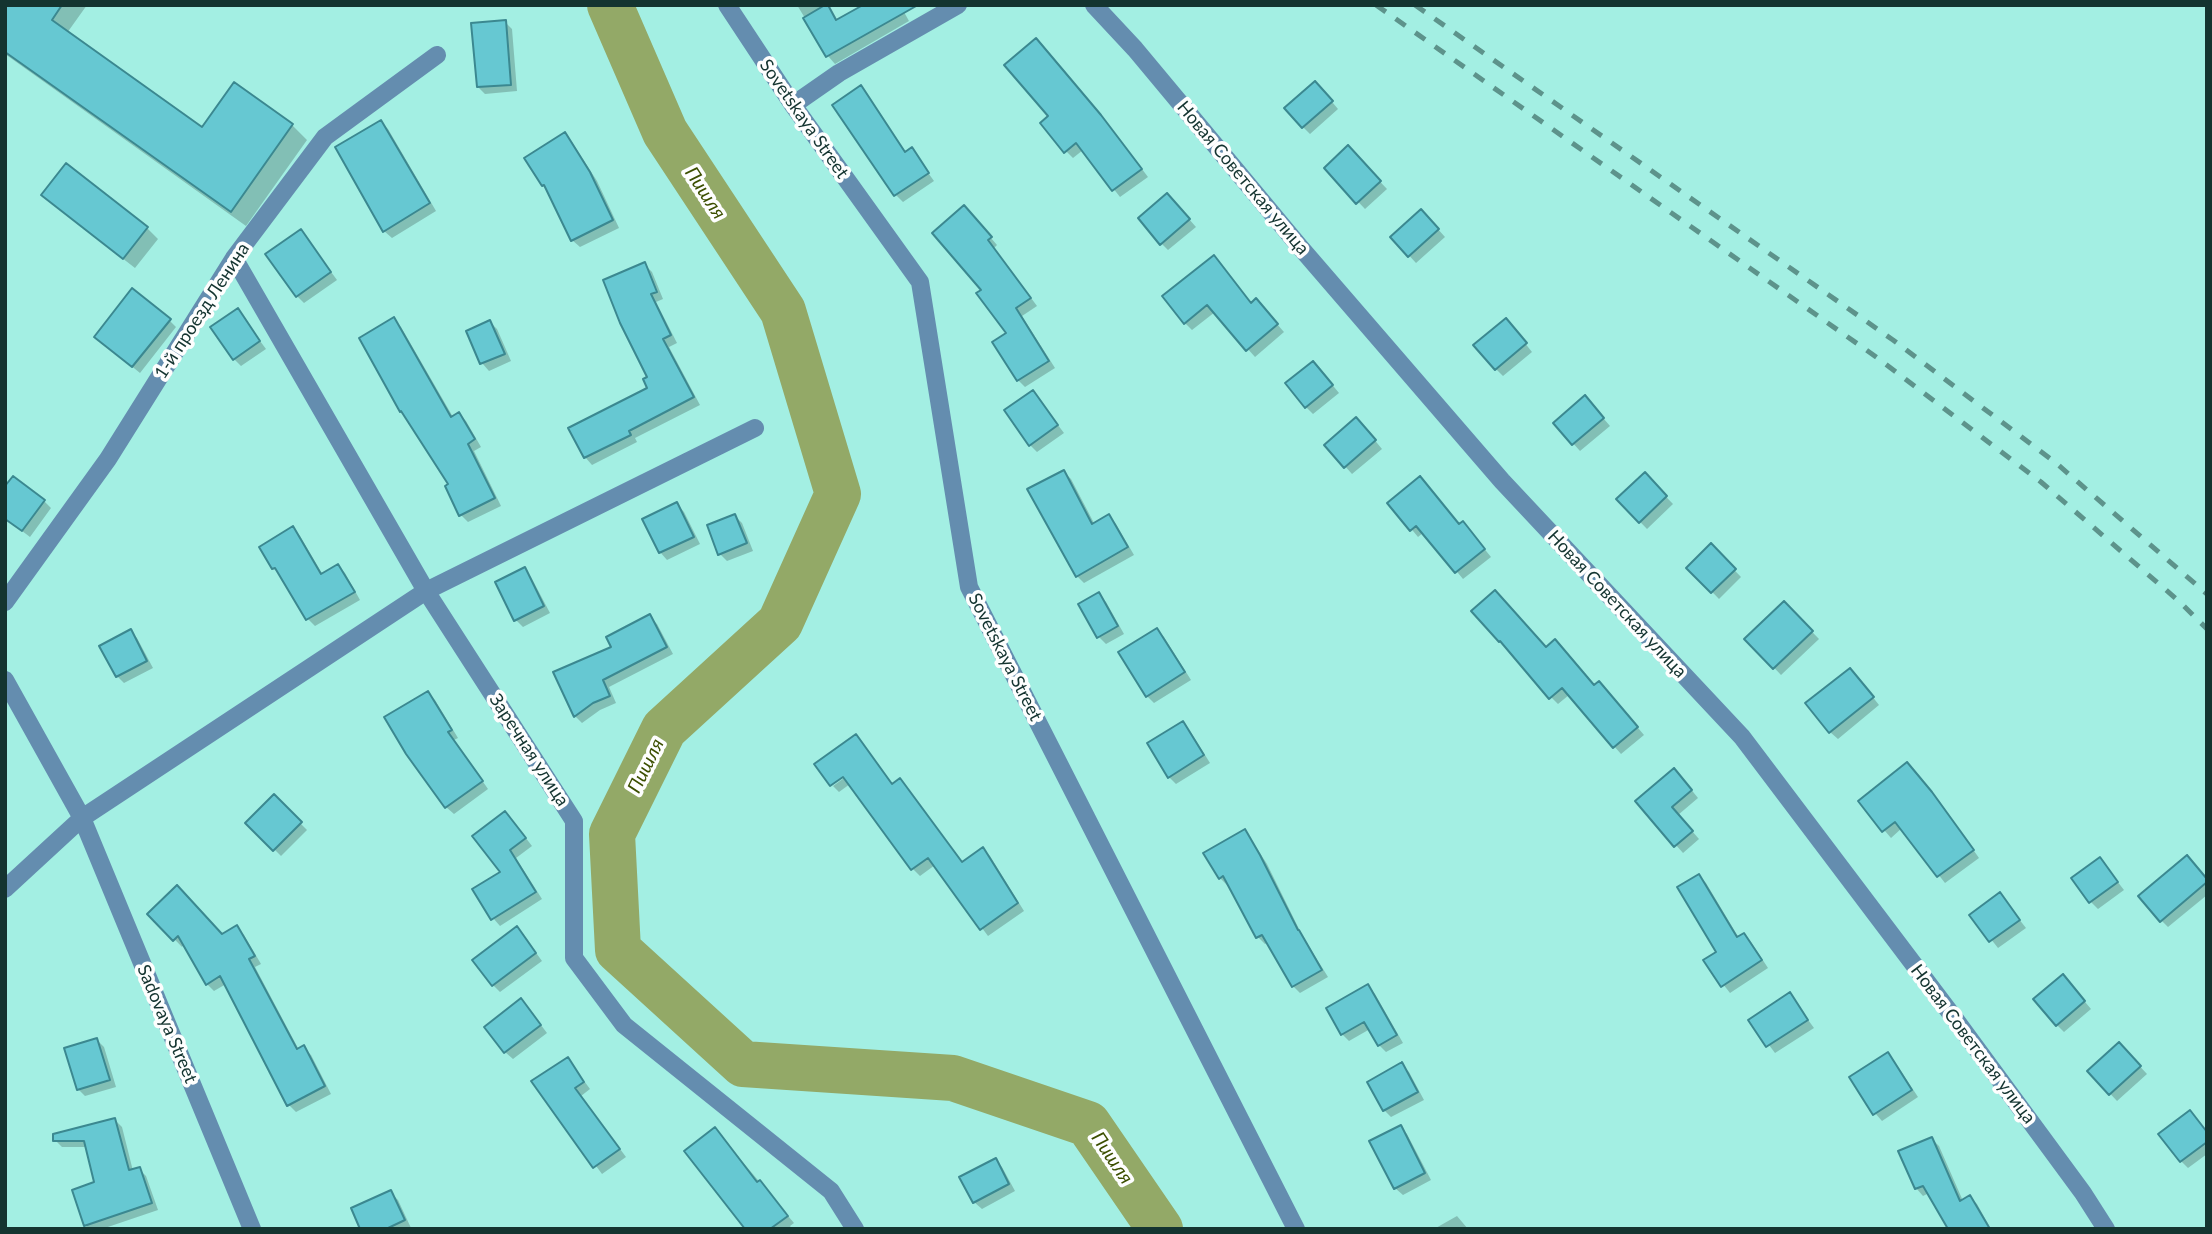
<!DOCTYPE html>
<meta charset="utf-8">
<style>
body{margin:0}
#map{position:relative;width:2212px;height:1234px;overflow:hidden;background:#a3efe3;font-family:Lato,sans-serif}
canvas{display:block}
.frame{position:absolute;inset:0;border:7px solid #143430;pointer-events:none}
</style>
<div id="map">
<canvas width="2212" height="1234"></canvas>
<div class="frame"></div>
</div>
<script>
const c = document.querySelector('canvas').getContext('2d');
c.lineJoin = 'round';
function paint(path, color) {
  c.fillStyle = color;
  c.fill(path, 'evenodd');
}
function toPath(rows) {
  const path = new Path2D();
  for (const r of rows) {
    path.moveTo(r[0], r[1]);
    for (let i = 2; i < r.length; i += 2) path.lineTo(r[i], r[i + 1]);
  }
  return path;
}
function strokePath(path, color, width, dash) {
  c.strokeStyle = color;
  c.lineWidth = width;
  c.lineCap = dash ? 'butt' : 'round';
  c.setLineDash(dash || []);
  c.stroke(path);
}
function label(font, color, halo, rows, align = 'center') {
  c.font = font + ' Lato,sans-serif';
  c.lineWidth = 7;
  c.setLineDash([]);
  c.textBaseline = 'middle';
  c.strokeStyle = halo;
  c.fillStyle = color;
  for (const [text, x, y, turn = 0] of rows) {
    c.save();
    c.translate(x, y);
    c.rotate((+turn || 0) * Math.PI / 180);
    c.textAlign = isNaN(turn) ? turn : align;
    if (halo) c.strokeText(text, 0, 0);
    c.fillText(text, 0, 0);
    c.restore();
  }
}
paint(toPath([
 [5,5,87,5,67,33,202,129,235,84,292,125,307,140,246,226,5,54],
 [797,5,829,5,838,21,900,5,909,21,835,64,828,56],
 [505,22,512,29,517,91,485,94,478,87],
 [1043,47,1108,124,1148,177,1120,197,1083,150,1073,158,1066,151,1051,116],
 [860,88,867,95,906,153,911,149,934,181,903,202,896,195],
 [1322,90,1338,109,1310,134,1303,127],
 [381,122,388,129,436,211,392,238,384,231],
 [565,135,572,142,597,181,619,228,580,247,572,240,548,191,543,185],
 [1348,148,1387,189,1365,209,1326,168],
 [44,195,147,228,158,239,135,268,55,206],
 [1174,202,1196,227,1168,250,1161,243],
 [971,215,997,245,994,248,1037,306,1022,316,1055,368,1025,387,1018,380,1009,334,983,290],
 [1428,218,1445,237,1416,263,1392,237],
 [301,231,337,280,304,303,297,296],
 [644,264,652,272,663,299,656,302,677,343,669,347,700,405,635,438,637,442,592,465,585,457,571,429,650,389],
 [1221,265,1252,304,1263,308,1284,332,1255,357,1215,312,1192,330,1185,323],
 [237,310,266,349,241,366,234,359],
 [169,320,176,327,140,373,96,337],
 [393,320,401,327,453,417,459,414,466,421,481,447,474,451,501,506,468,522,461,515],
 [490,322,497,329,511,361,489,371,482,363,468,332],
 [1513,328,1532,352,1503,376,1496,369],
 [1320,370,1339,393,1313,414,1306,407],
 [1033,392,1064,433,1037,452,1030,445],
 [1592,405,1610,426,1580,451,1555,423],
 [1363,426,1382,449,1352,474,1326,445],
 [1064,472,1071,479,1095,525,1109,516,1116,524,1134,555,1084,583,1077,576],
 [1645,475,1673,504,1647,529,1618,499],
 [44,501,51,508,30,537,5,518],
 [1390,503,1470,531,1491,557,1463,579,1424,532,1418,537],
 [677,504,684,512,700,544,667,560,660,552],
 [735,516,742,523,753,551,727,561,720,554],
 [293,528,300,536,323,575,338,566,345,573,360,600,315,626,308,619,281,575,273,568],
 [1711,546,1741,577,1719,599,1689,568],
 [524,569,531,577,550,613,523,627,516,620],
 [1099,595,1106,602,1124,634,1106,644,1099,637],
 [1784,603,1819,639,1781,675,1747,639],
 [650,617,657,624,673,654,609,687,616,703,600,710,582,723,575,716,613,647],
 [1157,630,1164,637,1191,680,1154,703,1147,696],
 [130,631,137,638,153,668,124,683,117,676],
 [1546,649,1594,687,1606,690,1644,735,1621,754,1569,695,1558,704,1551,697],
 [1857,677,1879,705,1838,739,1830,732],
 [428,693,435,700,458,738,454,740,488,789,454,814,446,807],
 [1183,724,1190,731,1210,763,1176,784,1169,777],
 [856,736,893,786,907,788,963,863,983,849,990,856,1024,911,988,936,935,865,920,876,913,869,850,784,839,792,833,786,851,773],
 [1914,771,1939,801,1979,858,1945,883,1902,828,1891,838,1860,802],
 [1681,777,1698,798,1678,815,1699,839,1683,853,1637,801],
 [274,797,307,830,281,856,248,823],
 [512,820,532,846,516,858,542,899,500,926,493,918],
 [1244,831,1251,839,1267,864,1302,935,1328,977,1300,993,1293,986,1269,942,1265,944,1258,937,1229,884,1227,885,1220,878],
 [2100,859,2124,890,2098,909,2091,902],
 [1699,876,1706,883,1739,938,1743,935,1751,942,1768,968,1730,993,1705,961,1718,952],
 [2207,880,2207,895,2168,927,2161,920],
 [2000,895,2026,928,1998,948,1972,915],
 [150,914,222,936,237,927,244,935,261,964,255,967,299,1050,304,1048,311,1055,331,1094,296,1112,289,1105,226,984,214,991,207,984,184,944,182,947],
 [524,936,542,961,500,992,493,985],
 [2070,984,2091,1009,2064,1032,2057,1025],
 [1367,986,1375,994,1403,1043,1386,1052,1379,1045,1370,1029,1349,1041,1342,1034],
 [1790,995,1814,1028,1775,1053,1751,1021],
 [528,1008,547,1033,513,1059,505,1052],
 [97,1040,104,1047,116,1087,85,1096,78,1089],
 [2119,1044,2147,1074,2117,1101,2089,1071],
 [1888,1055,1895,1062,1918,1097,1882,1121,1875,1113],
 [568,1059,590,1089,581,1096,626,1157,602,1174,534,1082],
 [1402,1065,1409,1072,1424,1100,1391,1117,1384,1110],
 [115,1120,122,1127,133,1171,139,1169,146,1176,158,1210,102,1229,89,1229,85,1225,96,1183,87,1147,62,1147,55,1140],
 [1400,1127,1407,1134,1431,1180,1403,1195,1395,1188],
 [715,1129,794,1223,790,1226,792,1229,747,1229],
 [2207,1132,2207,1154,2188,1168,2181,1161],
 [1932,1139,1939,1146,1963,1201,1970,1197,1977,1204,1991,1229,1950,1229,1929,1193,1923,1196,1916,1188],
 [995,1160,1002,1167,1015,1191,982,1209,974,1202],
 [391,1193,398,1200,411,1228,362,1229],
 [1457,1216,1468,1229,1434,1229]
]), '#0003');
strokePath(toPath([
 [610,5,665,132,783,311,838,494,780,623,664,729,612,834,618,950,743,1064,953,1078,1088,1124,1160,1229]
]), '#93a967', 46);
const building = toPath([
 [5,5,62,5,52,20,202,127,234,82,293,124,231,212,5,52,5,5],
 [825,5,828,5,836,20,863,5,918,5,826,57,803,18,825,5],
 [506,20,511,85,477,87,471,23,506,20],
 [1036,38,1101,115,1142,169,1112,191,1076,143,1064,153,1040,123,1048,116,1004,65,1036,38],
 [1315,81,1333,101,1302,128,1284,108,1315,81],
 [861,85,905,152,912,147,929,173,894,196,832,105,861,85],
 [381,120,430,203,383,232,335,147,381,120],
 [565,132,590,172,613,220,571,241,544,185,542,186,524,158,565,132],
 [1348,145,1381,181,1356,204,1324,168,1348,145],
 [66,163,148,227,123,259,41,195,66,163],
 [1167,193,1190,219,1160,245,1138,218,1167,193],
 [964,205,992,237,988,240,1031,298,1016,308,1049,361,1017,381,992,342,1006,333,976,293,981,290,932,233,964,205],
 [1421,209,1439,229,1408,257,1390,237,1421,209],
 [301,229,331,272,296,297,265,254,301,229],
 [1214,255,1251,303,1256,298,1278,324,1246,351,1207,305,1184,324,1162,296,1214,255],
 [645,262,657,292,651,294,671,335,663,339,694,397,629,431,631,435,584,458,568,428,647,388,643,379,647,377,620,323,603,280,645,262],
 [132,288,171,319,132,367,94,337,132,288],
 [238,308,260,341,233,360,210,327,238,308],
 [394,317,451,417,459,412,475,439,468,444,495,498,459,516,445,486,448,484,401,411,400,412,359,338,394,317],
 [1506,318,1527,343,1495,370,1473,345,1506,318],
 [490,320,505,354,480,364,466,331,490,320],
 [1313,361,1333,385,1305,408,1285,383,1313,361],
 [1033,390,1058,425,1029,446,1004,410,1033,390],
 [1585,395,1604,418,1572,445,1553,423,1585,395],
 [1356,417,1376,440,1344,468,1324,445,1356,417],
 [1064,470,1092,524,1109,514,1128,547,1076,577,1027,489,1064,470],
 [1645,472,1667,496,1639,523,1616,499,1645,472],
 [13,476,45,500,22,531,5,519,5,486,13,476],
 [1420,476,1459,524,1463,521,1485,549,1455,573,1416,526,1410,531,1387,503,1420,476],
 [677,502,694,537,659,553,642,519,677,502],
 [735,514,747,543,718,555,707,525,735,514],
 [293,526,321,574,338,564,355,592,306,620,275,568,272,569,259,547,293,526],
 [1711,543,1736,569,1711,593,1686,568,1711,543],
 [525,567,544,606,514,621,495,582,525,567],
 [1495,590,1546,647,1555,639,1594,685,1599,681,1638,727,1613,748,1562,688,1549,699,1500,641,1499,642,1471,611,1495,590],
 [1099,592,1118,626,1097,638,1078,604,1099,592],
 [1784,601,1813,631,1773,669,1744,639,1784,601],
 [650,614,667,647,603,680,610,696,593,703,574,717,553,672,611,647,606,637,650,614],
 [1157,628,1185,672,1146,697,1118,652,1157,628],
 [131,629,147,661,116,677,99,646,131,629],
 [1850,668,1874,697,1829,733,1805,703,1850,668],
 [428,691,452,730,448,732,483,781,445,808,406,754,384,717,428,691],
 [1183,721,1204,755,1168,778,1147,743,1183,721],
 [856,734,892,784,900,778,962,862,983,847,1018,903,980,930,928,858,911,870,843,777,830,786,814,764,856,734],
 [1907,762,1932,792,1974,850,1937,877,1895,822,1882,832,1858,801,1907,762],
 [1674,768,1692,790,1672,807,1693,831,1674,847,1635,801,1674,768],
 [274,794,302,822,273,851,245,823,274,794],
 [505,811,526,838,510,850,536,892,491,920,472,889,500,872,472,836,505,811],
 [1245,829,1260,855,1298,930,1299,930,1322,970,1292,987,1262,935,1256,938,1223,876,1219,879,1203,853,1245,829],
 [2187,855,2207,879,2207,882,2160,922,2138,896,2187,855],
 [2100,857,2118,882,2089,903,2071,878,2100,857],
 [1699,874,1737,937,1744,933,1762,960,1721,987,1703,960,1716,952,1677,887,1699,874],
 [177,885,222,934,237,925,255,956,249,959,297,1049,304,1045,325,1086,287,1106,220,976,206,985,178,936,173,941,147,914,177,885],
 [2000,892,2020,920,1989,942,1969,915,2000,892],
 [517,926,536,953,492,986,472,960,517,926],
 [2063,974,2085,1001,2056,1026,2033,999,2063,974],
 [1368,984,1397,1035,1378,1046,1364,1022,1341,1035,1326,1008,1368,984],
 [1790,992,1808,1020,1766,1047,1748,1020,1790,992],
 [521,998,541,1025,504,1053,484,1027,521,998],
 [97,1038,110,1080,77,1090,64,1048,97,1038],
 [2119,1042,2141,1066,2109,1095,2087,1071,2119,1042],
 [1888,1052,1912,1090,1873,1115,1849,1077,1888,1052],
 [568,1057,584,1082,575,1088,620,1149,593,1168,531,1081,568,1057],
 [1402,1062,1418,1092,1383,1111,1367,1082,1402,1062],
 [2190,1110,2207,1132,2207,1142,2180,1162,2158,1134,2190,1110],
 [115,1118,129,1170,140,1167,152,1203,84,1226,72,1190,94,1182,84,1141,53,1141,53,1134,115,1118],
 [1401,1125,1425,1173,1394,1189,1369,1141,1401,1125],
 [715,1127,757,1182,760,1180,788,1216,770,1229,745,1229,684,1151,715,1127],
 [1932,1137,1960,1201,1970,1195,1990,1229,1948,1229,1923,1186,1915,1189,1898,1151,1932,1137],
 [996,1158,1009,1184,973,1203,959,1177,996,1158],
 [391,1190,405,1220,386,1229,360,1229,351,1208,391,1190]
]);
paint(building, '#66c8d2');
strokePath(building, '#3b8890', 2);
strokePath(toPath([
 [727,5,793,105,920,282,969,587,1296,1229],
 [1094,5,1135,49,1300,247,1502,481,1742,737,1955,1019,2083,1193,2106,1229],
 [793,105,839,73,958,5],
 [234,258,426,591,574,821,574,958,624,1025,831,1191,855,1229],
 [5,602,108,459,234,258,325,137,437,55],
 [5,680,82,818,252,1229],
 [5,889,82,818,426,591,755,428]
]), '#648daf', 18);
strokePath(toPath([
 [1376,5,1879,359,2041,482,2181,603,2207,629],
 [1415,5,1893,340,2056,463,2207,594]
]), '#5d938b', 5, [12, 12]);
label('18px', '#143430', '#fefefe', [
 ["Sovetskaya Street",804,119,55],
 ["Новая Советская улица",1243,178,50],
 ["1-й проезд Ленина",202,311,-57],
 ["Новая Советская улица",1617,604,47],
 ["Sovetskaya Street",1005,657,63],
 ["Заречная улица",529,750,57],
 ["Sadovaya Street",167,1024,67],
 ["Новая Советская улица",1973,1044,53]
]);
label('italic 19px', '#3c4f00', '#fefefe', [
 ["Пишля",705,193,57],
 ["Пишля",646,766,-64],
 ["Пишля",1112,1158,56]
]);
</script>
